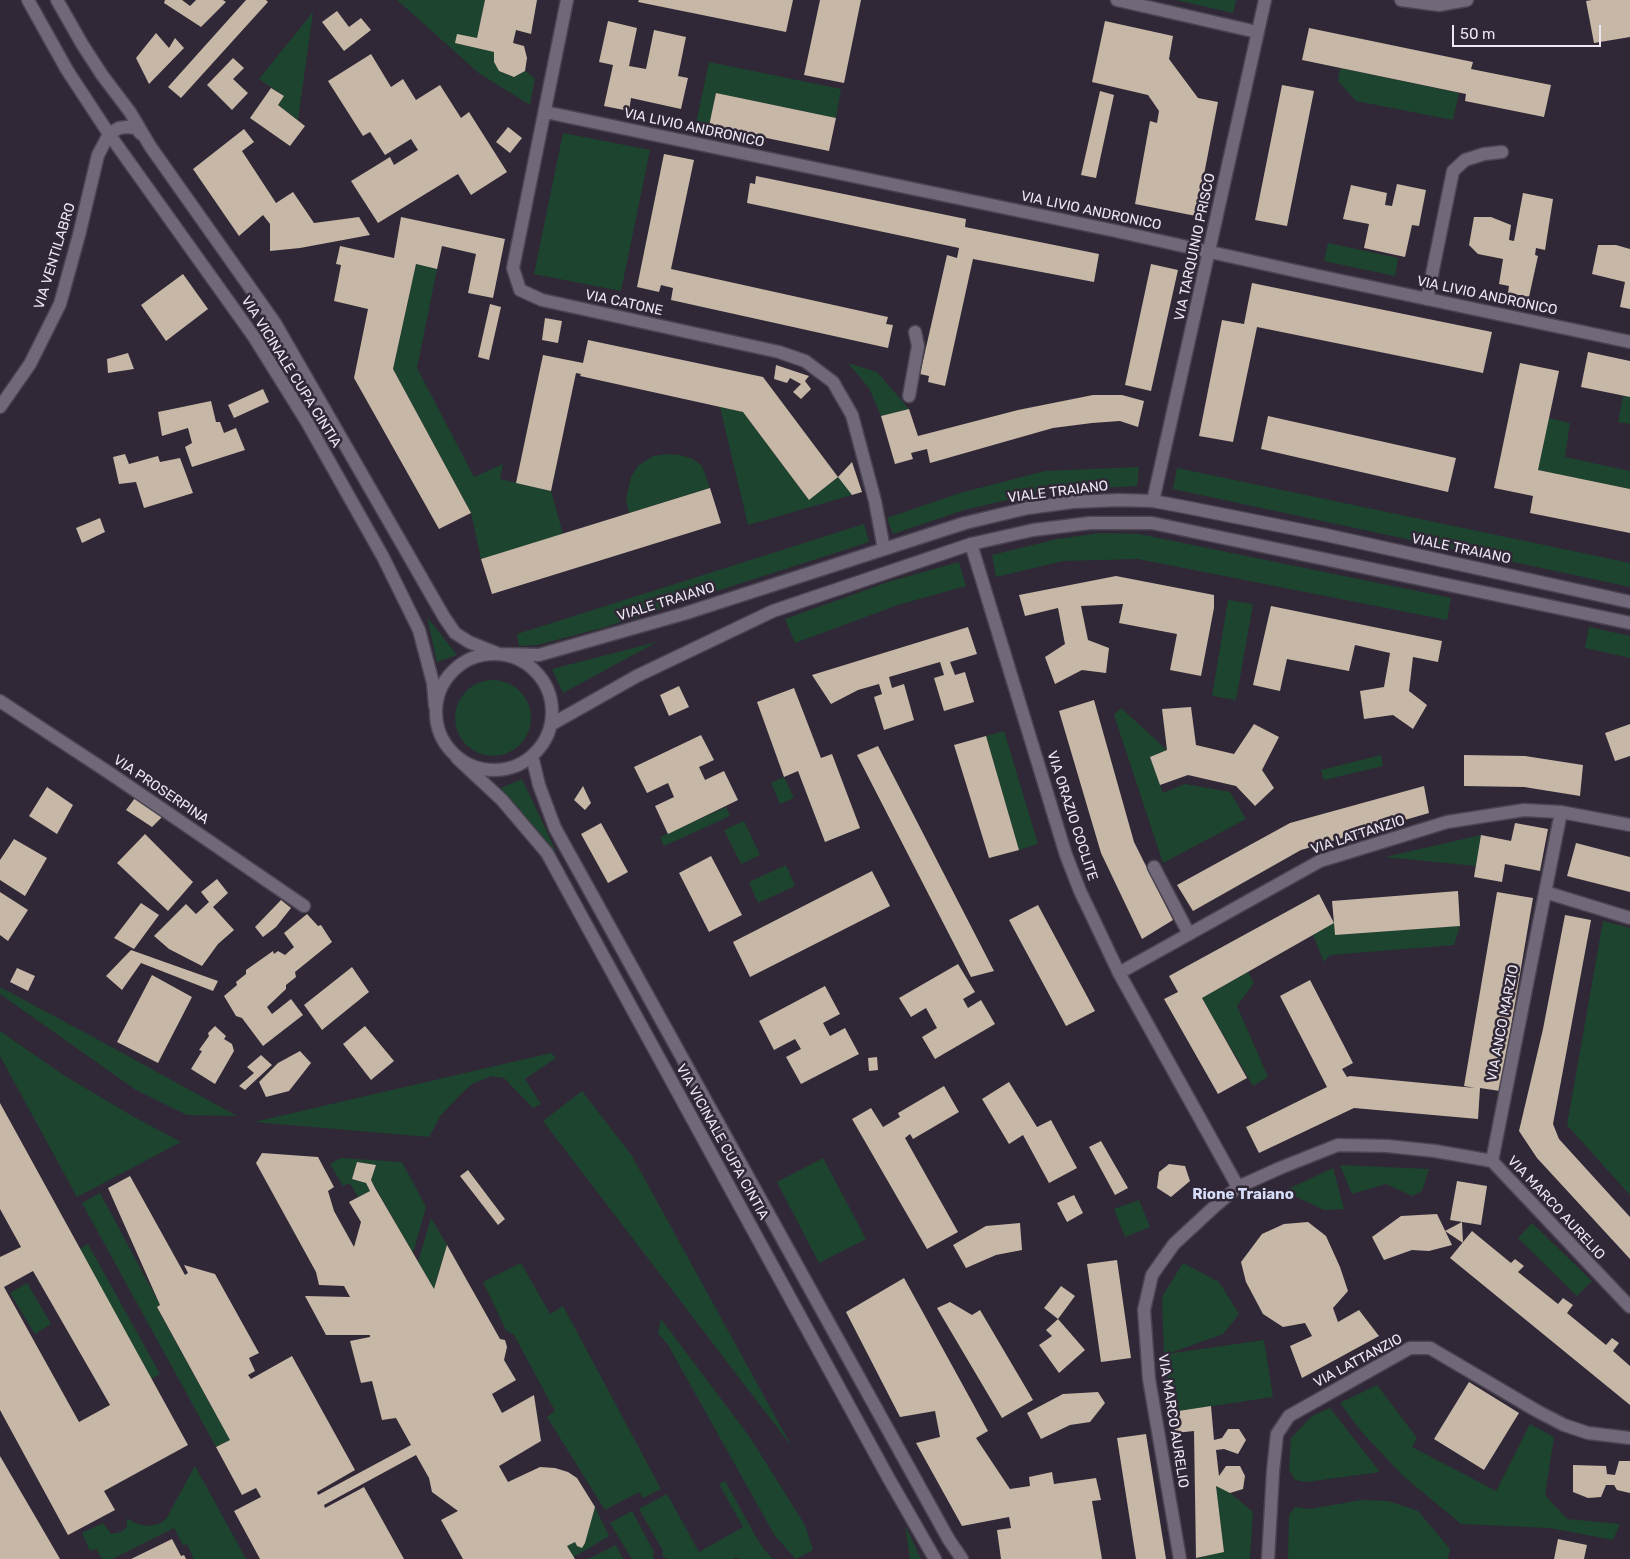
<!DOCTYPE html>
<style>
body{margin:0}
#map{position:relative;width:1630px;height:1559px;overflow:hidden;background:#302837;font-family:Rubik,sans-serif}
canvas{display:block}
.scale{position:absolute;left:1452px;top:25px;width:149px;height:22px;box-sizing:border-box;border:2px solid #ece7f1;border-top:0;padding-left:6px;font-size:15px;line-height:18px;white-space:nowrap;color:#ece7f1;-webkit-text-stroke:4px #302837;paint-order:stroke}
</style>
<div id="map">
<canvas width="1630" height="1559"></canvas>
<div class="scale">50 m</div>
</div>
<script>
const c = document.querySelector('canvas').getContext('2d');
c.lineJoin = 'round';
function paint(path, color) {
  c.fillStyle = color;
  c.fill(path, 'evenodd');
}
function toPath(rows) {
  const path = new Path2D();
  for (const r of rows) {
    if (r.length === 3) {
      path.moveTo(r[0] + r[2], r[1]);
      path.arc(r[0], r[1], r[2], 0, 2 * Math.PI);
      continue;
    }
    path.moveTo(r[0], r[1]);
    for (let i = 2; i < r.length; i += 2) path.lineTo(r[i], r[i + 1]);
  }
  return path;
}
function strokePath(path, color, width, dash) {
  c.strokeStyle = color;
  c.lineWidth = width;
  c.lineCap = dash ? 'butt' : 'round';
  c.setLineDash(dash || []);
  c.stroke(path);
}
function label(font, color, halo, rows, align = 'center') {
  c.font = font + ' Rubik,sans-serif';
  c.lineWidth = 5;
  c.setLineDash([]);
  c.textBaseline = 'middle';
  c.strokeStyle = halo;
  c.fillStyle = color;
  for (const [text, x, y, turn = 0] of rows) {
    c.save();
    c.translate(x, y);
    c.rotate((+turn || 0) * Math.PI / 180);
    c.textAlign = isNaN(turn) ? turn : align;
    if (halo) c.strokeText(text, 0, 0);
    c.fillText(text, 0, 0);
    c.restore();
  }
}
paint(toPath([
 [397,0,485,0,477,38,456,43,494,52,494,62,499,71,514,77,525,71,535,78,530,105,480,74],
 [1176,0,1236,0,1233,13],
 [313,12,298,120,278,105,284,96,259,79],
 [709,62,841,89,836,118,716,93,709,126,696,123],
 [1340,68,1459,93,1453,120,1356,101,1338,81],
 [563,133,650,150,621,291,534,274],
 [1328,243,1398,258,1395,276,1324,261],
 [416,264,437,269,417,368,474,477,503,464,500,479,551,491,563,534,481,559,471,513,393,369],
 [848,363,877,372,909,409,881,416,869,388],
 [1623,396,1630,397,1630,424,1618,422],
 [720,407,743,412,809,500,838,477,852,495,748,525],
 [1549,418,1570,423,1565,457,1630,471,1630,489,1538,470],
 [668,454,680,455,693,459,702,466,710,488,629,513,626,499,631,477,638,466,653,456],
 [1139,467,1137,486,1046,491,964,510,893,534,887,518,960,493,1045,471],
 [1177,468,1630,563,1630,587,1173,489],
 [864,524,869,542,602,628,537,645,519,646,517,634],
 [1100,533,1139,534,1451,598,1447,620,1138,559,1063,561,996,577,992,555,1057,539],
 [959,562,966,586,898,605,795,643,785,619,891,581],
 [1228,600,1253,604,1236,700,1212,696],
 [427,617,457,655,437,662],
 [1589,627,1630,636,1630,658,1585,648],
 [657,642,563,693,552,669],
 [493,718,38],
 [1121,708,1167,750,1150,757,1163,793,1185,784,1230,792,1246,819,1163,863,1114,715],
 [1004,731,1038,844,1019,850,986,736],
 [1381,755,1383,766,1324,780,1321,770],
 [784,777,794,798,780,804,771,783],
 [522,779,542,821,556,852,501,788],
 [726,807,730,816,664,846,660,837],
 [744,821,760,855,741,864,724,830],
 [1481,835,1476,866,1385,857],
 [786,865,795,886,758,903,749,882],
 [1603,921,1630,928,1630,1195,1567,1125],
 [1334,923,1335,935,1460,926,1454,945,1330,955,1324,962,1313,935],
 [1248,972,1254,983,1237,1006,1268,1077,1253,1086,1202,998],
 [0,987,106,1044,237,1116,187,1115,136,1090,0,994],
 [0,1031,65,1076,134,1117,181,1142,77,1197,0,1056],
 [551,1053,556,1058,525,1079,541,1104,533,1108,504,1078,492,1076,472,1084,462,1093,441,1115,429,1137,254,1122],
 [582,1091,632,1156,792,1447,543,1121],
 [341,1158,402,1162,426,1207,413,1253,371,1180,376,1165,357,1162,352,1179,366,1183,370,1191,358,1197,350,1183,343,1186,330,1164],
 [823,1158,866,1239,819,1263,777,1182],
 [1340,1165,1429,1169,1422,1191,1412,1196,1386,1184,1352,1194],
 [1333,1168,1344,1209,1324,1210,1284,1191],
 [100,1193,160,1305,157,1308,230,1440,216,1447,82,1203],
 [1139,1200,1150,1227,1125,1237,1114,1209],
 [431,1218,447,1245,434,1289,418,1262],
 [1532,1223,1592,1281,1577,1296,1518,1238],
 [88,1244,160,1374,149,1380,77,1250],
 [521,1263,550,1314,563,1306,661,1489,643,1498,639,1492,605,1510,547,1417,555,1411,514,1335,506,1330,483,1282],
 [1183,1263,1219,1282,1239,1314,1223,1334,1167,1354,1264,1340,1273,1397,1172,1412,1164,1355,1162,1300,1163,1295],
 [27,1283,51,1324,35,1334,10,1293],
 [661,1319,749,1436,805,1525,813,1550,796,1559,775,1536,668,1345,658,1333],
 [1377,1385,1417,1438,1412,1447,1496,1491,1530,1424,1554,1437,1545,1495,1567,1519,1620,1524,1613,1540,1550,1528,1461,1524,1402,1475,1361,1431,1340,1403],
 [1330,1408,1380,1472,1306,1482,1295,1480,1289,1470,1291,1438,1312,1416],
 [195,1466,246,1559,194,1559,187,1544,183,1545,174,1528,112,1559,102,1559,96,1549,90,1551,82,1533,103,1523,111,1534,121,1532,127,1527,127,1518,135,1523,146,1526,159,1524,166,1519],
 [725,1481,756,1537,763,1548,773,1559,740,1559,736,1557,733,1559,668,1559,662,1556,663,1551,639,1509,667,1494,699,1552,743,1527,719,1484],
 [1216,1486,1230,1493,1253,1512,1250,1559,1196,1559,1224,1551],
 [1361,1500,1388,1501,1418,1511,1450,1549,1448,1559,1288,1559,1289,1515,1295,1507,1310,1509],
 [595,1507,609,1536,574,1557,567,1546,575,1542,577,1546,582,1547,585,1543],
 [632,1511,654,1552,653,1559,632,1559,610,1523],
 [905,1525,921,1559,910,1559],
 [616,1545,623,1559,588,1559]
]), '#1d442e');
paint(toPath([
 [165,0,182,0,190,6,196,0,223,0,226,2,201,27,164,3],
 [246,0,266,0,268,2,181,98,168,87],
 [485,0,537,0,531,34,516,30,513,43,524,46,527,58,525,71,514,77,499,71,494,62,494,52,455,43,457,34,477,38],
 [639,0,793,0,786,32,638,2],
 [820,0,861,0,844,83,804,75],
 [1592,0,1630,0,1630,37,1594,43,1586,1],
 [337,11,349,27,361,18,371,30,344,51,322,22],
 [608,21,637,28,629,66,646,69,654,30,686,37,678,76,688,78,681,109,631,98,629,111,604,106,613,65,599,62],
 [1105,21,1173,36,1169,59,1198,98,1218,102,1196,216,1135,204,1150,121,1157,123,1159,111,1148,95,1092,82],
 [1309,28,1473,62,1471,69,1551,85,1544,117,1465,101,1466,94,1302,60],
 [156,33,169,48,175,38,184,48,149,84,136,58],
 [371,54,391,87,403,79,416,100,440,85,461,118,469,112,507,172,471,195,458,174,378,223,351,181,390,157,394,165,418,150,411,139,385,155,370,132,363,136,328,81],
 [233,58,244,68,233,79,248,93,232,110,207,85],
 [1282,85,1314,91,1287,226,1255,220],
 [271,88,284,96,278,105,305,126,290,146,250,118],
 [1100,91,1114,95,1096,178,1081,175],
 [716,93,836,118,829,151,709,126],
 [508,127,522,138,510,153,496,142],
 [244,129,254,142,242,151,276,203,293,192,314,223,359,217,370,235,300,248,270,251,270,224,263,215,239,236,193,169],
 [664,154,694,160,671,269,888,317,886,324,893,325,888,348,671,300,673,288,661,285,659,292,637,287],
 [756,176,966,219,965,227,1099,254,1094,282,973,259,945,386,928,382,929,376,920,374,947,255,957,258,959,248,747,203,750,183,755,184],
 [1397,184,1426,190,1419,226,1412,225,1405,257,1364,248,1369,224,1343,219,1351,185,1387,193,1385,205,1392,206],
 [1523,193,1553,199,1545,250,1536,248,1535,255,1538,256,1529,297,1508,293,1509,286,1499,284,1503,259,1478,254,1469,245,1474,217,1491,217,1511,225,1509,240,1514,241],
 [401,217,505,239,493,298,468,293,476,254,442,246,437,269,416,264,393,369,471,513,439,529,354,378,368,309,334,301,341,265,336,264,340,246,394,258],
 [1598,245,1616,245,1630,249,1630,309,1620,307,1625,282,1592,274],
 [1151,264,1178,270,1151,391,1125,385],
 [183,274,208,309,166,341,141,305],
 [1252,283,1492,332,1483,373,1257,327,1233,442,1199,436,1222,320,1244,324],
 [490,304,501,307,489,360,478,357],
 [545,318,562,321,558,343,542,340],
 [588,340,763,377,838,477,852,462,862,492,852,495,838,477,809,500,743,412,580,376,581,374,576,373,551,491,516,483,543,355,583,363],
 [1588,352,1630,361,1630,397,1581,387],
 [128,353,134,369,108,373,107,359],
 [1520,363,1559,371,1538,470,1630,489,1630,533,1530,513,1533,496,1494,488],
 [776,365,809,376,805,381,811,389,801,399,793,392,801,384,790,378,787,383,774,379],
 [263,389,269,402,234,418,228,405],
 [1093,395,1122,395,1144,401,1138,427,1120,421,1092,423,1053,428,930,463,927,449,911,453,913,459,895,464,881,416,909,409,918,436,1018,410],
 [211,401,216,422,220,422,224,433,236,428,245,450,192,467,185,447,192,443,188,428,162,436,158,412],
 [1268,416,1456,458,1448,492,1261,449],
 [125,454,129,464,158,456,160,462,180,458,193,493,144,508,136,482,119,484,113,457],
 [710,488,721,523,492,594,481,559],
 [100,518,105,532,82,543,76,528],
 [1116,576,1214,595,1214,608,1201,676,1170,670,1177,634,1119,623,1123,604,1081,606,1088,640,1109,648,1106,673,1082,670,1055,684,1045,657,1065,644,1058,608,1025,616,1019,595],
 [1271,606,1442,641,1438,662,1413,657,1409,691,1427,705,1413,729,1393,715,1364,719,1360,691,1384,687,1390,653,1355,645,1349,671,1287,659,1280,691,1253,685],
 [968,627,977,654,950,662,955,675,965,672,974,702,944,711,934,678,944,675,940,662,889,677,892,688,904,684,914,720,884,730,874,697,882,694,879,684,858,690,831,704,812,675],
 [679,686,689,707,669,716,660,695],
 [794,688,821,758,832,754,860,828,825,842,798,771,784,777,757,702],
 [1094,700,1134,842,1173,920,1142,939,1101,853,1059,711],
 [1191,707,1196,745,1234,754,1254,724,1279,737,1262,770,1274,788,1255,806,1236,786,1188,775,1160,785,1150,757,1167,750,1162,709],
 [1630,724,1630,756,1615,761,1605,733],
 [701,735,714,760,699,767,705,780,724,771,738,800,668,834,655,806,674,797,668,783,647,793,634,767],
 [986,736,1019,850,989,858,954,745],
 [878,746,994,971,971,977,857,755],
 [1464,755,1525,756,1583,765,1580,796,1524,787,1464,786],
 [583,786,591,803,585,810,574,800],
 [1424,786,1429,813,1301,850,1193,911,1177,885,1290,823],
 [47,787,73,805,57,834,29,816],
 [135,798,162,817,152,827,126,810],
 [601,823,628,872,608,883,581,834],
 [1515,823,1548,829,1540,871,1505,864,1502,882,1474,877,1481,835,1511,841],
 [145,834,193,882,168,911,117,863],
 [14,839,47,858,25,896,0,880,0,860],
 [1576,843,1630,857,1630,892,1567,876],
 [711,856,742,915,709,932,679,873],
 [872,871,890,906,750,977,733,942],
 [217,879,228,893,213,907,234,930,218,944,202,966,169,949,154,936,186,904,196,914,209,902,201,892],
 [1458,891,1460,926,1335,935,1334,923,1202,998,1247,1078,1218,1094,1164,999,1178,992,1169,976,1319,894,1334,923,1332,901],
 [0,892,28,910,8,941,0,935],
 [1497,892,1533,898,1500,1091,1480,1088,1478,1119,1354,1108,1259,1153,1246,1127,1327,1087,1280,996,1310,980,1353,1063,1342,1069,1347,1077,1350,1076,1475,1088,1464,1086],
 [281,900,291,908,276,927,263,937,255,927],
 [141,903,159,915,134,949,114,938],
 [1038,905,1095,1011,1066,1026,1009,920],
 [307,914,318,926,321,925,332,942,295,972,296,977,286,985,286,989,267,1007,272,1014,291,999,303,1015,263,1046,242,1018,236,1016,224,996,237,985,236,982,246,974,246,970,273,951,274,954,278,951,285,955,294,947,284,933],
 [1565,915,1591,920,1553,1124,1559,1139,1630,1217,1630,1259,1537,1158,1519,1131,1543,1029],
 [131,950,218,981,213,991,141,963,122,990,106,976],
 [958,964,975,992,963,999,968,1008,981,1000,995,1024,935,1059,922,1037,937,1028,926,1008,911,1017,899,998],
 [352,967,369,992,322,1030,304,1005],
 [17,968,35,976,28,991,10,982],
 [152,975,192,997,158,1063,117,1042],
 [825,986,840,1014,823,1023,830,1036,845,1028,859,1054,801,1084,786,1057,801,1049,795,1039,774,1050,759,1021],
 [215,1026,226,1036,224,1039,232,1044,234,1051,215,1084,191,1069,202,1051,199,1050,209,1036,208,1033],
 [365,1026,394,1061,371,1080,343,1044],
 [300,1051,311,1063,289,1091,266,1097,259,1082,278,1063],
 [261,1055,272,1065,245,1090,239,1086,254,1073,247,1067],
 [877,1057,878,1070,869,1071,868,1058],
 [1009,1082,1037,1127,1051,1120,1077,1168,1049,1183,1023,1135,1009,1144,982,1099],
 [944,1086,959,1112,913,1139,910,1134,905,1138,958,1232,927,1249,852,1119,871,1108,883,1127,900,1117,898,1113],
 [0,1103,188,1445,104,1491,115,1510,68,1535,0,1410,0,1257,21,1247,0,1209],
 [33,1271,110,1405,79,1422,4,1287],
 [1101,1141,1128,1188,1115,1195,1089,1147],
 [262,1153,318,1157,334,1187,328,1191,334,1211,354,1247,361,1222,349,1202,370,1191,366,1183,352,1179,357,1162,376,1165,371,1180,375,1188,434,1289,447,1245,500,1339,505,1340,507,1347,504,1360,516,1380,492,1394,502,1413,534,1395,541,1441,499,1466,508,1482,540,1467,555,1468,568,1472,577,1478,595,1507,585,1543,582,1548,577,1546,575,1542,567,1546,575,1559,463,1559,441,1520,458,1511,432,1492,429,1478,416,1455,324,1505,325,1508,364,1487,404,1559,260,1559,234,1511,261,1497,256,1488,242,1495,216,1447,230,1440,157,1307,160,1305,108,1188,130,1176,185,1275,188,1273,184,1265,215,1274,259,1353,249,1358,255,1371,248,1375,251,1379,292,1356,355,1470,317,1492,318,1495,411,1445,396,1418,382,1420,372,1381,361,1383,350,1341,370,1337,370,1335,326,1335,305,1296,350,1297,344,1286,319,1285,316,1272,256,1163],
 [1169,1164,1185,1166,1190,1181,1171,1197,1157,1188,1159,1172],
 [468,1170,505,1219,498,1225,460,1176],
 [1457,1181,1487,1186,1481,1225,1450,1220],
 [1074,1195,1083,1213,1067,1222,1057,1203],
 [1437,1214,1452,1245,1429,1251,1412,1250,1384,1260,1372,1237,1401,1216],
 [1308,1222,1326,1236,1340,1267,1348,1291,1333,1308,1338,1322,1359,1310,1379,1336,1302,1378,1290,1346,1312,1336,1305,1323,1283,1327,1263,1314,1246,1282,1241,1262,1262,1234,1284,1224],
 [1462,1222,1463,1243,1445,1231],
 [1020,1223,1022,1250,996,1255,966,1268,953,1245,986,1226],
 [1472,1231,1511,1263,1515,1259,1524,1266,1518,1272,1558,1304,1563,1298,1573,1305,1567,1313,1606,1345,1612,1338,1619,1343,1613,1351,1630,1366,1630,1405,1450,1258],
 [1117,1260,1131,1358,1101,1362,1087,1264],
 [904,1278,988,1431,976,1438,1010,1489,1030,1486,1029,1477,1052,1472,1054,1484,1096,1478,1101,1500,1092,1501,1102,1559,1001,1559,997,1530,1011,1528,1009,1517,962,1526,916,1443,940,1437,935,1411,900,1417,846,1312],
 [1061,1286,1075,1296,1058,1319,1044,1308],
 [950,1302,972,1315,980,1310,1033,1400,1002,1418,937,1308],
 [1058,1319,1085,1350,1059,1373,1039,1345,1052,1336,1046,1330],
 [1469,1382,1519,1413,1484,1470,1434,1439],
 [1098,1392,1105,1403,1090,1422,1070,1425,1041,1439,1027,1413,1063,1394],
 [1211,1406,1214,1440,1222,1438,1228,1429,1239,1429,1246,1440,1238,1454,1224,1449,1216,1450,1219,1476,1226,1466,1240,1466,1245,1476,1243,1489,1230,1493,1216,1486,1224,1552,1196,1558,1194,1431,1175,1433,1172,1412],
 [1146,1434,1166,1559,1136,1559,1117,1438],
 [0,1456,60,1559,0,1559],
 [1619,1461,1630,1461,1630,1493,1617,1490,1614,1485,1606,1485,1601,1497,1588,1498,1573,1492,1573,1465,1606,1466,1607,1474,1615,1475],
 [172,1539,181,1556,184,1555,186,1559,131,1559],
 [1558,1539,1587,1545,1584,1559,1554,1559]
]), '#c6b7a6');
const pedestrian = toPath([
 [1427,299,1453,171,1465,160,1484,154,1502,152],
 [909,396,918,346,915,332],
 [1154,867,1189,934]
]);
const minor = toPath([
 [567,0,513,268,520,290,542,300,779,352,805,361,833,382,852,415,875,501,884,549],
 [1117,0,1257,32],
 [1401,0,1439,5,1467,0],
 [545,112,1111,230,1314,275,1630,342],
 [0,407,30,364,60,304,79,235,98,155,109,134],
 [1153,501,1265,0],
 [971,544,1066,855,1080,891,1119,973,1238,1187],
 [0,701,111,774,304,906],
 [1545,892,1630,918],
 [1119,973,1320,861,1447,822,1524,810,1561,812,1630,825],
 [1492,1161,1561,812],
 [1180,1559,1149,1379,1144,1310,1152,1275,1174,1244,1214,1207,1238,1187,1280,1168,1338,1145,1387,1146,1435,1151,1492,1161,1630,1307],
 [1268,1559,1273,1471,1277,1434,1289,1416,1410,1348,1430,1348,1537,1411,1564,1425,1588,1433,1630,1438]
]);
const secondary = toPath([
 [28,0,67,70,109,134,254,337,307,422,383,557,419,630,433,683,435,706],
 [57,0,82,44,102,75,130,112,150,146,275,323,444,617,455,633,469,642,499,654,539,655,683,614,965,523,1028,508,1073,502,1119,500,1153,501,1185,507,1326,535,1630,602],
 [109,134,119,128,127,127,136,128,141,134],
 [494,712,58],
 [552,724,637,676,773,611,971,544,1033,530,1090,523,1152,523,1630,623],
 [532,756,539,785,555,828,949,1540,962,1559],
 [457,758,502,800,547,853,889,1479,935,1559]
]);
strokePath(pedestrian, '#4b4451', 15);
strokePath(minor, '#4b4451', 15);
strokePath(secondary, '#4b4451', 15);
strokePath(pedestrian, '#716879', 12);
strokePath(minor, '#716879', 12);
strokePath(secondary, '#716879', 12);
label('14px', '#ece7f1', '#302837', [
 ["VIA LIVIO ANDRONICO",694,128,12],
 ["VIA LIVIO ANDRONICO",1091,211,12],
 ["VIA TARQUINIO PRISCO",1195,247,-78],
 ["VIA VENTILABRO",55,256,-73],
 ["VIA LIVIO ANDRONICO",1487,296,12],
 ["VIA CATONE",624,303,12],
 ["VIA VICINALE CUPA CINTIA",291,372,58],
 ["VIALE TRAIANO",1058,492,-7],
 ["VIALE TRAIANO",1461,549,12],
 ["VIALE TRAIANO",666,602,-17],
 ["VIA PROSERPINA",161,790,34],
 ["VIA ORAZIO COCLITE",1072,816,72],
 ["VIA LATTANZIO",1358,835,-18],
 ["VIA ANCO MARZIO",1503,1023,-79],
 ["VIA VICINALE CUPA CINTIA",722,1142,61],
 ["VIA MARCO AURELIO",1556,1208,47],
 ["VIA LATTANZIO",1358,1361,-28],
 ["VIA MARCO AURELIO",1173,1421,81]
]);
label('bold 15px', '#d6ddf9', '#302837', [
 ["Rione Traiano",1243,1195]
]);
</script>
